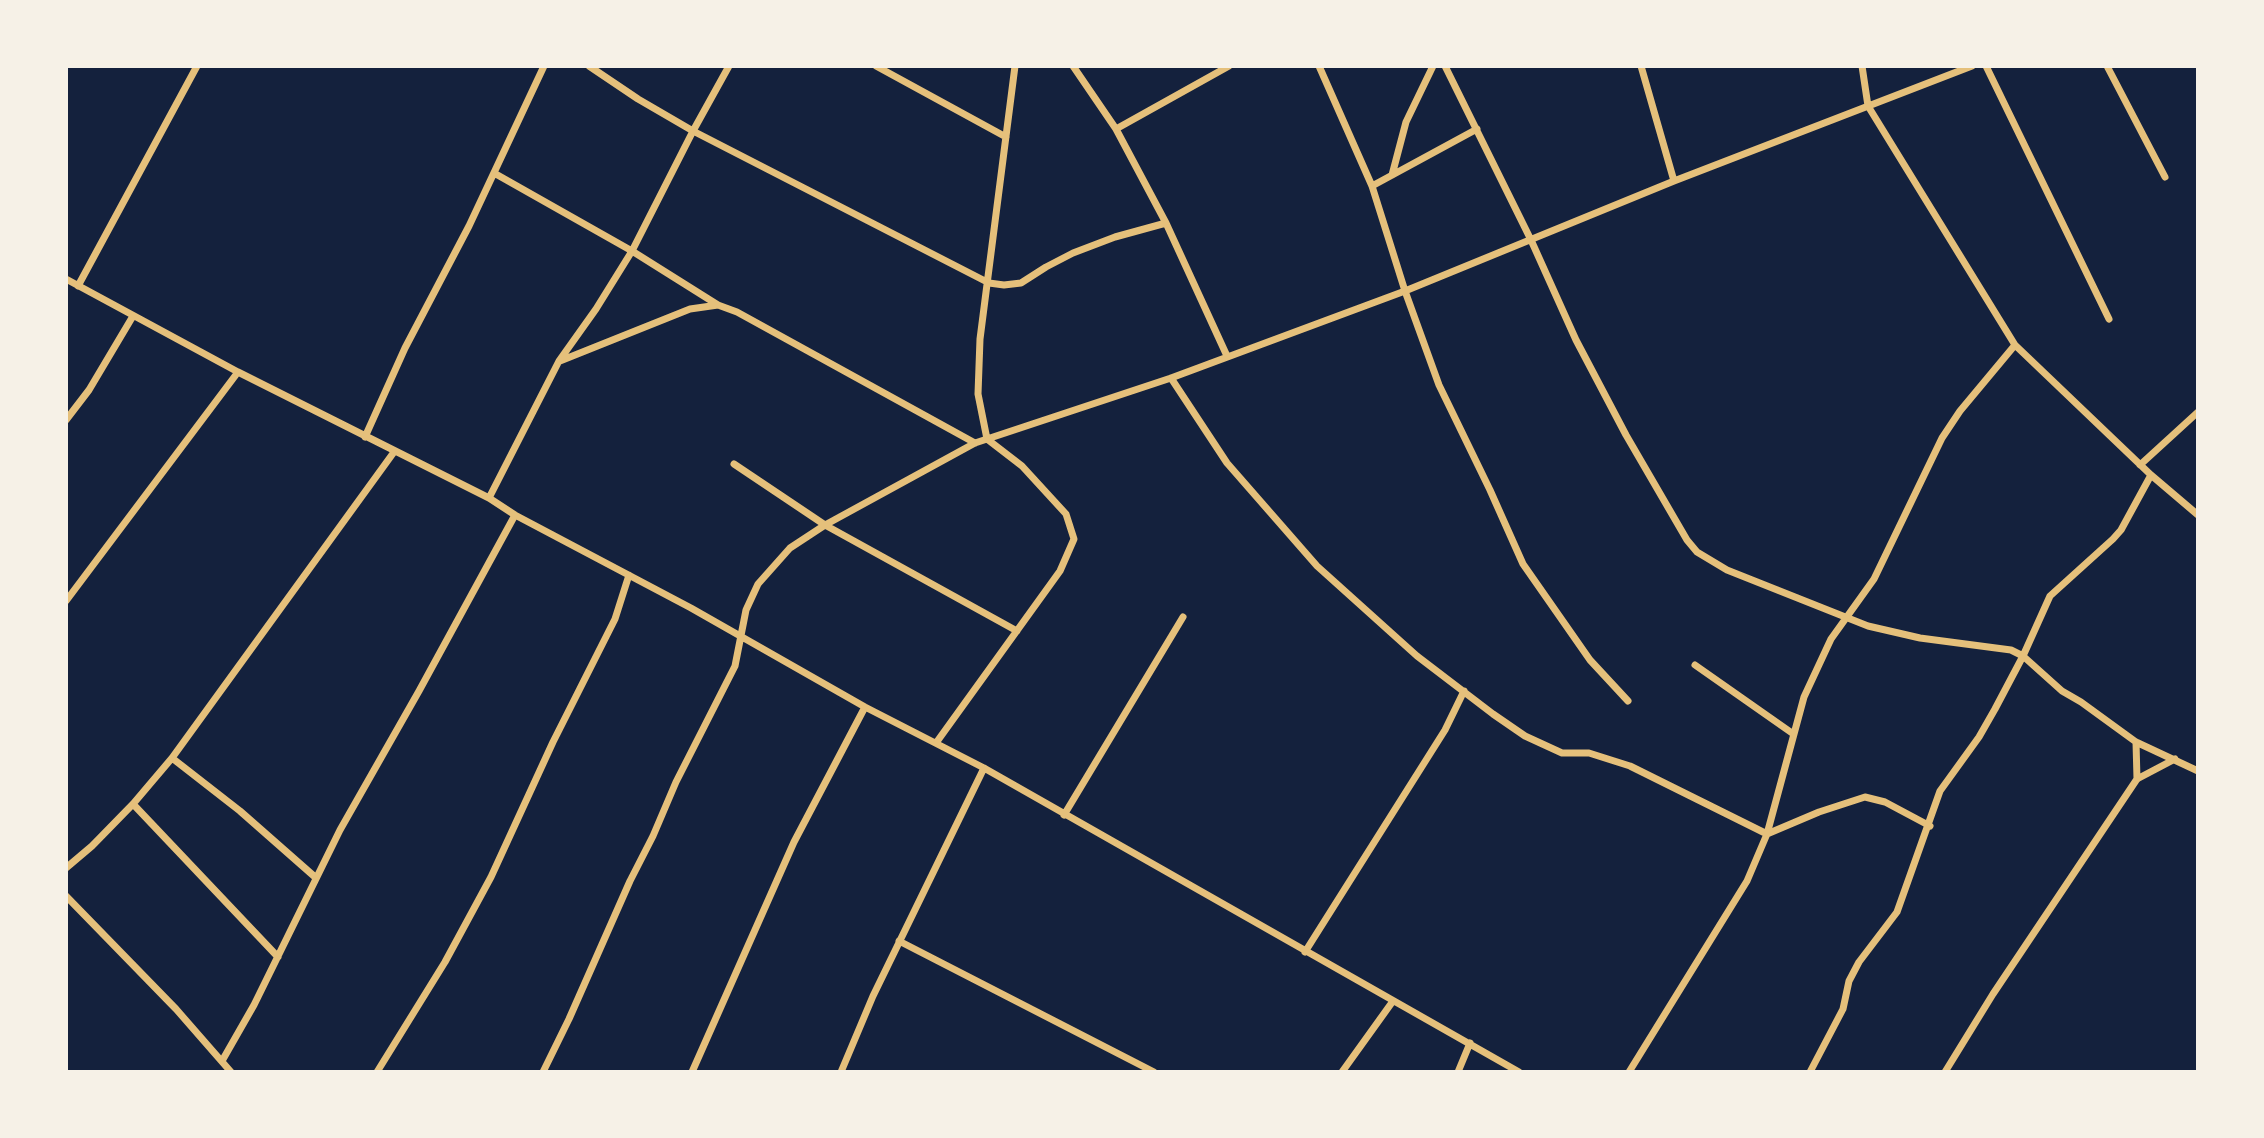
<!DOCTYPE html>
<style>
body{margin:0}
#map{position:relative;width:2264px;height:1138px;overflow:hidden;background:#14213d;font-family:"Fira Sans Condensed",sans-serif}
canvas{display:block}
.frame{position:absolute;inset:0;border:68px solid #f6f1e7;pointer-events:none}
</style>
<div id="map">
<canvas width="2264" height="1138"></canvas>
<div class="frame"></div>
</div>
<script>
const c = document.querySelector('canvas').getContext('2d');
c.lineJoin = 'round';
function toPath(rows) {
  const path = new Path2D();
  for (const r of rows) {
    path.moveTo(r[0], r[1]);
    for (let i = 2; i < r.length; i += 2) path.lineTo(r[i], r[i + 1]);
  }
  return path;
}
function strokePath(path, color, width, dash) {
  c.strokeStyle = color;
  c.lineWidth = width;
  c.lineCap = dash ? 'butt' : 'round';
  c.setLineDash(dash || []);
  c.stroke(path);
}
strokePath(toPath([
 [589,66,638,99,693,131,989,283,1004,285,1021,283,1046,267,1073,253,1115,237,1166,223],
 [876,66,1006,137],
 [1073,66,1116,129,1166,223,1227,356],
 [1319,66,1372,186,1405,291,1439,385,1490,490,1523,564,1590,660,1628,701],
 [1445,66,1531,240,1576,340,1626,435,1687,540,1697,552,1727,570,1868,626,1920,638,2011,650,2023,656,2062,691,2081,702,2136,742,2198,771],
 [1641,66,1674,181],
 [1862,66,1868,106,2015,345,2151,475,2198,515],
 [1986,66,2109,319],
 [2107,66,2165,177],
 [1116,129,1229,66],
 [494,173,632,251,718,305],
 [1392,175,1406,122,1433,66],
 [1372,186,1477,129],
 [66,279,238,372,489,498,515,515,691,608,865,707,984,768,1519,1072],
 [78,286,197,66],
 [560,361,690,309,718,305,737,312,975,443],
 [1171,378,1227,463,1317,566,1417,656,1493,714,1525,736,1562,753,1589,753,1630,766,1767,834],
 [66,420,89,390,133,316],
 [365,437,405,348,469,226,544,66],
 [734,464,825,525,1017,631],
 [2140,465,2198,412],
 [489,498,559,361,596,309,632,251,693,131,729,66],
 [66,601,238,372],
 [1695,665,1792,733],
 [2136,742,2137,779],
 [936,743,1060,571,1074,539,1066,514,1022,466,987,439,978,394,980,339,1015,66],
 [172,758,240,811,315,877],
 [133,804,278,957],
 [1064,815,1183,617],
 [1767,834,1819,812,1865,797,1885,802,1930,826],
 [66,868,92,846,133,804,172,758,394,452],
 [66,896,176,1009,231,1072],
 [899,941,1154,1072],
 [1305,952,1445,730,1464,691],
 [222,1061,254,1005,340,830,419,691,515,515],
 [377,1072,445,962,491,877,553,742,615,619,629,575],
 [543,1072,569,1019,630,881,653,836,676,782,735,666,746,610,758,584,790,548,825,525,975,443,1171,378,1405,291,1674,181,1972,66],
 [692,1072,794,842,865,707],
 [841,1072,873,996,984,768],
 [1342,1072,1393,1001],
 [1458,1072,1470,1043],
 [1629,1072,1747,881,1767,834,1804,697,1831,639,1874,579,1942,438,1960,411,2015,345],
 [1810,1072,1843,1009,1849,981,1859,962,1897,912,1940,791,1979,737,1995,709,2023,656,2050,596,2113,539,2121,530,2151,475],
 [1945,1072,1993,994,2137,779,2175,759]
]), '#e5c07b', 7);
</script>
